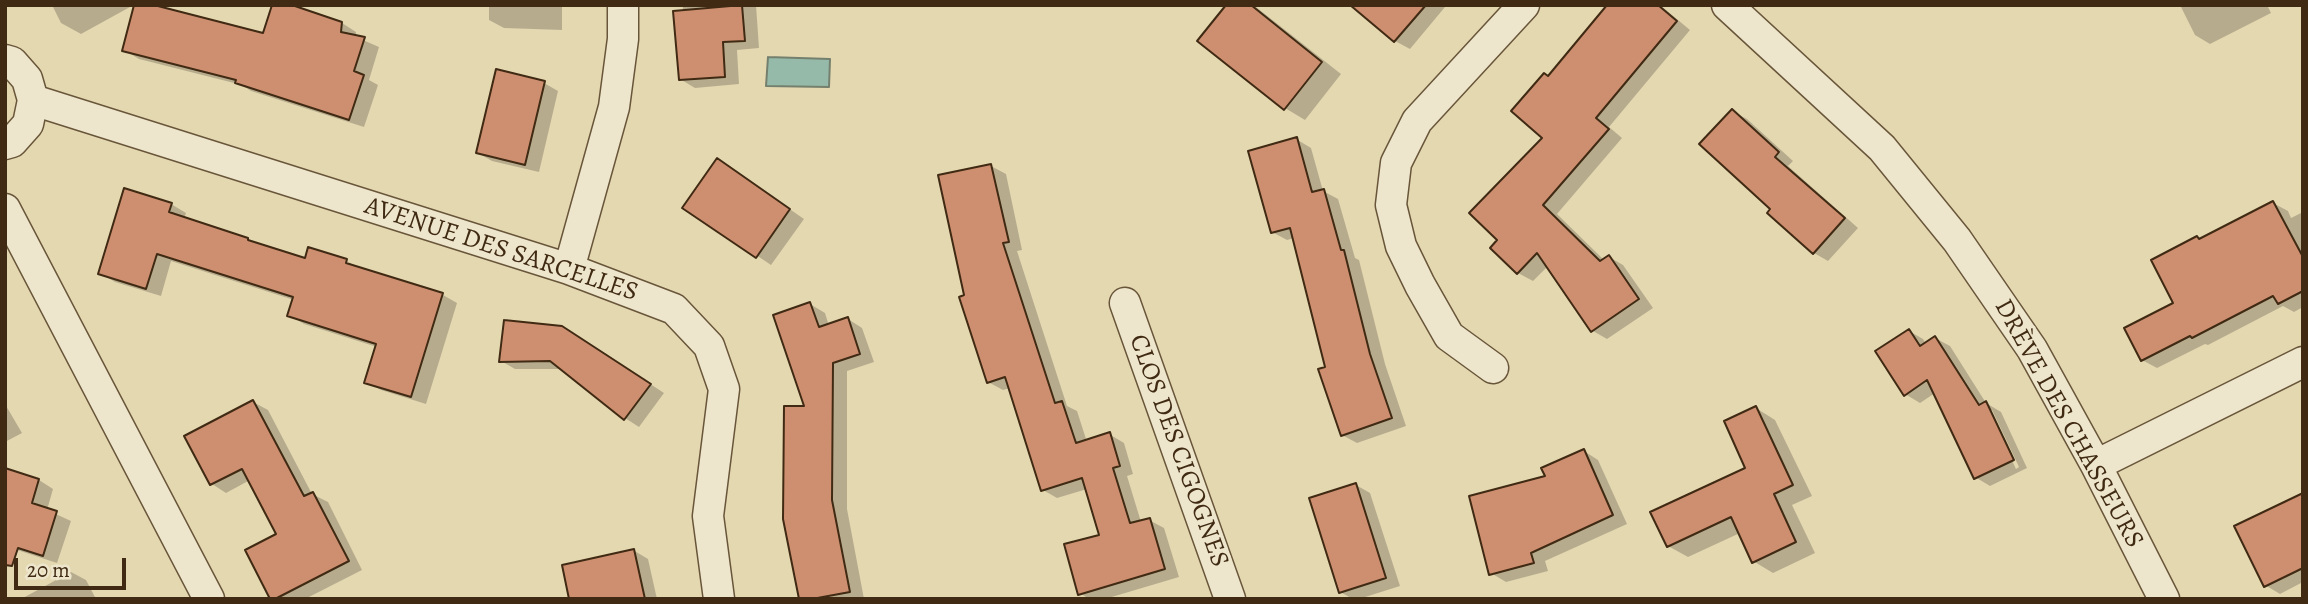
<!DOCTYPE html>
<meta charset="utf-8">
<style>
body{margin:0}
#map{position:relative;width:2308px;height:604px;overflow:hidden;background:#e4d8b1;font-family:Alegreya,serif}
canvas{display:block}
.frame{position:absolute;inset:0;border:7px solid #402a13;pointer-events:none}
.scale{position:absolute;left:14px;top:558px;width:112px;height:32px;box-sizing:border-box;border:4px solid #402a13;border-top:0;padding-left:9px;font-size:21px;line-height:24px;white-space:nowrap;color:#402a13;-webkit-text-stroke:5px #ede6cc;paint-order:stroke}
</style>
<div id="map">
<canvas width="2308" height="604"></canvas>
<div class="frame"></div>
<div class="scale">20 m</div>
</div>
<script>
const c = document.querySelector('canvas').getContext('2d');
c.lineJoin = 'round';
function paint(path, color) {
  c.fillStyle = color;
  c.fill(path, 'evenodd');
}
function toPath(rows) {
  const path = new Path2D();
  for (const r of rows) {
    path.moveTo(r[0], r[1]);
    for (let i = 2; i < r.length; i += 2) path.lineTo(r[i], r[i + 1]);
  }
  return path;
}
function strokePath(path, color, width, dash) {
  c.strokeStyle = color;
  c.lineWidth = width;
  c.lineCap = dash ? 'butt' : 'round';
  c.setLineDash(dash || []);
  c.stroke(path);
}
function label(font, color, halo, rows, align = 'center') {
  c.font = font + ' Alegreya,serif';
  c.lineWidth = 6;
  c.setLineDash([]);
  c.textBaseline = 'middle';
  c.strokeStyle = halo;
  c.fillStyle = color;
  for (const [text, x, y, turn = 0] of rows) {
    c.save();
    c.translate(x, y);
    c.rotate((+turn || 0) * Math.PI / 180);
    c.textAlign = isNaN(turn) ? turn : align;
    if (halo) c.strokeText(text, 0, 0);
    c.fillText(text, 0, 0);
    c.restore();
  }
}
const water = toPath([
 [768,57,830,59,829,87,766,86,768,57]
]);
paint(water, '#96baa9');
strokePath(water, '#74806d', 2);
paint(toPath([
 [52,5,128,5,130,7,81,34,61,23],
 [489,5,562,5,562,30,504,28,489,20],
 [683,5,756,5,759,48,737,50,739,84,695,88,680,79],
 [1228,5,1256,7,1341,74,1305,120,1285,108],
 [1353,5,1443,5,1445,7,1410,49,1395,41],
 [1609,5,1660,5,1690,30,1609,127,1622,138,1557,214,1604,260,1609,257,1623,265,1653,308,1607,339,1593,331,1548,266,1533,281,1518,273,1492,248,1500,240,1544,138,1549,77],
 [2180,5,2267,5,2271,13,2210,44,2195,35],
 [342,23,356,32,356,37,379,47,369,80,378,85,364,127,251,91,242,85,139,59,124,50,264,35],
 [544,83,558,91,539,172,492,161,478,153],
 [1732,111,1747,119,1793,161,1788,166,1858,228,1828,261,1814,253,1773,209],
 [1296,139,1311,148,1323,191,1338,199,1355,258,1359,260,1385,364,1406,426,1357,443,1342,435,1294,238,1287,240,1272,232],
 [991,166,1006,174,1022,250,1017,251,1067,406,1077,411,1087,442,1109,434,1124,443,1133,474,1127,476,1141,522,1149,520,1164,528,1179,577,1105,599,1089,599,1080,593,1101,536,1087,489,1057,498,1043,490,1010,388,1003,390,988,382,966,296],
 [732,169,804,219,771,265,685,207],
 [2273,203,2288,211,2291,218,2303,212,2303,307,2294,312,2283,306,2208,345,2205,344,2157,368,2142,360,2176,303,2201,240],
 [171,204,186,213,184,219,255,244,306,260,346,261,361,269,443,295,457,303,426,404,381,390,366,382,377,347,304,324,289,315,294,300,171,261,161,296,115,282,100,273],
 [810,304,825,313,829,326,848,319,862,328,874,362,847,371,847,509,864,599,800,599],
 [1909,331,1923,339,1926,344,1935,338,1950,346,1986,403,2001,412,2027,468,1990,486,1975,477,1935,393,1920,403,1905,394],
 [1988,410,1992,410,2019,467,2016,469],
 [577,336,664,393,639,427,625,418,562,369,515,369,501,361],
 [253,402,268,410,312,494,328,502,362,570,305,599,272,599,278,535,250,480,226,493,212,484,187,437],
 [5,404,22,433,5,442],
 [1756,408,1775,420,1812,496,1792,505,1815,553,1773,573,1753,561,1740,533,1688,557,1668,546,1748,468],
 [1584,451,1598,460,1627,524,1545,561,1548,571,1506,582,1491,573,1547,477],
 [5,469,39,480,53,489,47,510,71,521,57,563,5,546],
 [1356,485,1370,493,1400,586,1359,599,1353,599,1340,592],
 [2303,495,2303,582,2280,594,2265,585],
 [633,550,648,559,657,599,571,599],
 [71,572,86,580,96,599,21,599]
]), '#0003');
const building = toPath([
 [134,5,154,5,263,33,272,5,292,5,342,22,341,32,365,37,354,71,364,75,349,120,235,83,236,80,122,51,134,5],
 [742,5,745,41,723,42,725,77,679,80,673,11,742,5],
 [1226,5,1251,5,1322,62,1284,110,1197,41,1226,5],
 [1350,5,1426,5,1394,42,1350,5],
 [1607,5,1658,5,1677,21,1596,118,1609,129,1543,205,1600,261,1609,255,1639,299,1591,332,1537,253,1517,274,1490,248,1497,240,1469,213,1542,138,1511,111,1544,73,1548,76,1607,5],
 [496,69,545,81,525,165,476,153,496,69],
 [1732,109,1779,152,1775,157,1845,218,1813,254,1767,213,1770,209,1699,144,1732,109],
 [1297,137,1312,192,1324,189,1341,250,1344,250,1370,354,1392,418,1341,436,1318,369,1325,367,1290,228,1271,233,1248,151,1297,137],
 [717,158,790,209,756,258,682,208,717,158],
 [991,164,1009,242,1003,243,1055,403,1062,401,1076,443,1110,432,1120,466,1113,468,1130,523,1150,518,1165,569,1078,595,1064,544,1099,535,1082,478,1041,491,1005,377,987,383,959,297,964,295,938,175,991,164],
 [124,188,172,203,169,212,248,238,248,240,305,258,308,247,347,259,346,263,443,293,411,397,364,383,376,344,287,316,293,297,157,254,146,289,98,274,124,188],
 [2273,201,2303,257,2303,291,2278,304,2273,296,2192,338,2190,336,2141,361,2124,328,2173,303,2151,260,2197,236,2199,239,2273,201],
 [810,302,819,327,848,317,860,354,833,363,832,500,850,592,812,599,799,599,783,519,784,406,804,406,773,315,810,302],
 [504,320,562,326,651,384,624,420,550,361,499,362,504,320],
 [1909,329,1920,346,1935,336,1979,405,1986,401,2014,460,1974,479,1927,380,1904,396,1875,351,1909,329],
 [253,400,304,496,313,492,349,561,275,599,270,599,245,550,276,534,242,469,210,485,184,436,253,400],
 [1756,406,1793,485,1774,494,1796,542,1752,563,1731,517,1667,547,1650,512,1745,468,1724,421,1756,406],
 [1584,449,1613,515,1531,553,1534,563,1489,575,1469,496,1545,476,1541,468,1584,449],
 [5,468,39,479,32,503,57,511,43,556,18,548,12,566,5,565,5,468],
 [1356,483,1386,578,1339,593,1309,498,1356,483],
 [2303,493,2303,568,2264,587,2234,526,2303,493],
 [634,549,645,599,569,599,562,565,634,549]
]);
paint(building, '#cd8f70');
strokePath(building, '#402a13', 2);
const street = toPath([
 [1727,5,1882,148,1957,240,2032,349,2096,465,2164,599],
 [5,60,12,62,27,79,33,100,28,124,12,142,5,144],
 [33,100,569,269,674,309,709,346,724,389,708,516,719,599],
 [5,209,209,599],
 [569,269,614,107,623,39,623,5],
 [1125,303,1230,599],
 [1493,368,1449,336,1420,285,1401,246,1391,205,1396,163,1417,121,1524,5],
 [2096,465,2303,362]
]);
strokePath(street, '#69563a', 33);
strokePath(street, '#ede6cc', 30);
label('26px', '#402a13', '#ede6cc', [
 ["AVENUE DES SARCELLES",501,250,18],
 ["DRÈVE DES CHASSEURS",2068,424,61],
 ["CLOS DES CIGOGNES",1178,451,70]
]);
</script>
